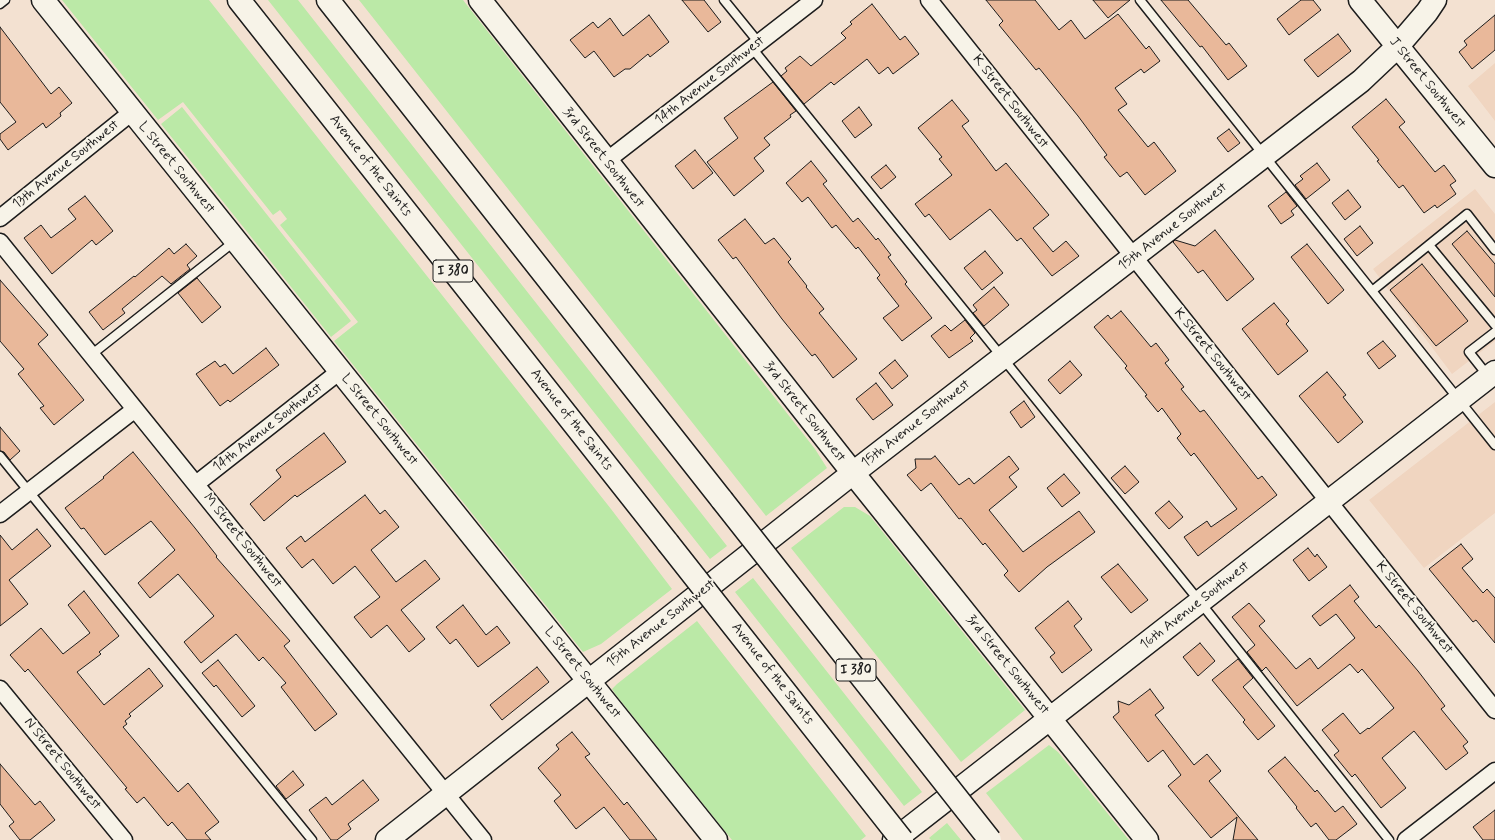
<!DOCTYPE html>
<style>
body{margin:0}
canvas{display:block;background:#f3e1d1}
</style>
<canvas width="1495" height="840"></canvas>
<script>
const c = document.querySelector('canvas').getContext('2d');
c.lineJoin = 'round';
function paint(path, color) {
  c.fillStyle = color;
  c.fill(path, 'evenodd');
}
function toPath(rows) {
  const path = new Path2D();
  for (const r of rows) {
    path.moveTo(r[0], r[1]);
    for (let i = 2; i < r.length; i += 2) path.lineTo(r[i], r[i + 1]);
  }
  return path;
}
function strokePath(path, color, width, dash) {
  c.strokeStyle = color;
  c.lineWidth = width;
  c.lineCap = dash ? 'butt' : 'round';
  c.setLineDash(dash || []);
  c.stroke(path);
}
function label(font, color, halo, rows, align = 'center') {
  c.font = font + ' Mynerve,sans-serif';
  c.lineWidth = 4;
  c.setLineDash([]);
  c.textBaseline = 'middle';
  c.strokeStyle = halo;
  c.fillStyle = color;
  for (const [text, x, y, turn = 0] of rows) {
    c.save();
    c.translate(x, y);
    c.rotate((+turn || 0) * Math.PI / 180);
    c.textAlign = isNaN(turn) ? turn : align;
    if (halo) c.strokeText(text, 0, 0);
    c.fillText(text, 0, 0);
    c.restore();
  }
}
paint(toPath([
 [1495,63,1495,121,1468,86],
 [1475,189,1495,214,1495,341,1452,374,1373,269],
 [1495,402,1495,513,1424,568,1369,500]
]), '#f0d5c0');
paint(toPath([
 [62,0,209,0,611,509,672,589,601,644,583,652,334,341,358,322,280,225,287,219,280,210,273,215,183,102,158,120],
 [268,0,298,0,727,546,710,559],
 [359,0,463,0,815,449,827,468,766,516],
 [182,107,351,321,331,337,161,124],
 [844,507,855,507,870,516,1025,710,961,762,791,548],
 [753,578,922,792,904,806,735,592],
 [697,621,866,836,861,840,732,840,616,695,612,689,617,684],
 [1049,745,1058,752,1129,840,1023,840,986,793],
 [947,823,961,840,931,840,929,838]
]), '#bbe9a7');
const building = toPath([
 [682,0,704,0,721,22,708,32,682,0],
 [986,0,1035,0,1059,30,1071,20,1085,39,1118,14,1146,49,1149,46,1160,61,1144,73,1141,69,1115,88,1127,104,1118,110,1148,147,1154,142,1176,171,1145,195,1127,172,1120,177,1104,157,1107,155,1078,116,1039,68,1036,70,999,25,1003,21,986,0],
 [1093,0,1130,0,1108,18,1093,0],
 [1161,0,1188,0,1226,45,1229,43,1247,66,1228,80,1202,46,1200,47,1161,0],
 [1301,0,1313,0,1321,10,1289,35,1277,19,1301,0],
 [872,4,900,40,905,36,919,54,893,74,888,67,879,74,867,59,834,85,831,82,804,104,781,76,787,71,785,68,800,56,811,66,846,38,841,33,852,24,850,22,872,4],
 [649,15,669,42,650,57,648,54,630,69,625,69,614,77,594,51,585,58,570,40,593,22,598,28,610,18,623,36,649,15],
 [1495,15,1495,50,1472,69,1459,52,1467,45,1464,41,1495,15],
 [0,27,51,94,59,87,72,103,60,113,61,116,46,128,43,123,8,150,0,139,0,134,16,122,0,102,0,27],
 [1338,34,1351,51,1318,77,1304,60,1338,34],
 [773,82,796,111,790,115,791,117,764,138,770,145,754,158,764,171,734,196,707,162,738,138,724,118,773,82],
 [1386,99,1405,122,1399,127,1435,172,1444,165,1456,181,1450,185,1456,194,1437,208,1435,205,1424,213,1403,185,1399,188,1377,161,1379,160,1352,127,1386,99],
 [952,100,969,121,962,126,996,171,1006,163,1049,215,1033,228,1053,252,1066,241,1079,256,1052,276,1021,238,1017,241,990,209,950,240,929,214,925,217,915,204,952,175,939,159,942,157,918,128,952,100],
 [859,107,872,125,855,138,842,121,859,107],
 [1229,129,1240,143,1228,152,1217,138,1229,129],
 [695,150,713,173,693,189,675,166,695,150],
 [811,161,827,181,823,184,853,222,858,218,876,240,878,238,891,255,888,257,907,282,905,284,932,318,902,341,883,318,899,306,877,278,880,275,858,247,856,249,836,225,832,228,808,197,802,202,786,183,811,161],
 [1317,163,1330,180,1306,199,1295,185,1303,179,1300,176,1317,163],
 [886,165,896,177,881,189,871,177,886,165],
 [1348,190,1361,207,1345,220,1332,203,1348,190],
 [1286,192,1297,206,1291,211,1294,215,1281,224,1268,206,1286,192],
 [85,196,113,231,96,245,92,240,52,274,24,238,41,225,51,238,76,219,68,209,85,196],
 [745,219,765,244,774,238,791,259,788,262,807,286,806,287,824,309,819,313,857,359,833,378,815,354,812,356,782,319,736,257,733,259,718,240,745,219],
 [1360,226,1373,243,1357,256,1344,239,1360,226],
 [1215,230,1254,279,1227,301,1203,270,1198,273,1173,242,1175,240,1195,246,1215,230],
 [1467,231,1495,264,1495,297,1452,244,1467,231],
 [186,244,197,256,187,265,190,269,171,284,162,276,122,309,125,313,103,330,89,312,134,276,135,277,169,248,174,254,186,244],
 [1307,244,1344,290,1328,304,1291,257,1307,244],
 [985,251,1003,273,982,290,964,268,985,251],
 [1422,264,1468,321,1436,346,1390,290,1422,264],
 [197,278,221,307,202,323,178,293,197,278],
 [0,280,48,335,38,344,84,400,54,425,40,408,44,406,18,374,24,369,0,341,0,280],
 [994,287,1009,305,984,326,973,313,977,310,973,305,994,287],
 [1274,303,1289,321,1286,324,1308,351,1278,375,1242,329,1274,303],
 [1121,311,1151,347,1156,343,1169,360,1165,363,1184,387,1181,389,1200,412,1204,410,1258,479,1262,476,1277,495,1198,556,1184,537,1207,521,1211,527,1237,509,1194,453,1191,456,1177,438,1181,434,1162,408,1158,412,1145,396,1147,395,1125,368,1127,366,1094,327,1108,315,1111,319,1121,311],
 [965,320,975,333,970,338,973,341,949,358,931,336,945,325,951,331,965,320],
 [1383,341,1396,356,1379,369,1367,353,1383,341],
 [266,348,279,365,230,402,228,400,220,406,196,374,215,361,220,367,225,364,233,374,266,348],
 [895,360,908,376,892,389,879,373,895,360],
 [1070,361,1082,375,1060,394,1048,380,1070,361],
 [1327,372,1346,395,1343,397,1363,422,1338,443,1299,396,1327,372],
 [876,383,893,405,873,420,856,399,876,383],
 [1024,401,1035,417,1021,428,1010,412,1024,401],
 [0,427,20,451,10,460,4,452,0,451,0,427],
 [324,433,346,462,297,497,295,495,264,521,250,504,281,477,276,470,324,433],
 [133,452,195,528,217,556,216,557,290,641,284,646,337,714,315,731,281,687,286,683,263,657,259,661,236,634,201,663,184,642,214,616,178,574,150,598,138,583,175,550,151,521,105,555,84,528,81,529,65,508,104,478,103,477,133,452],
 [935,456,959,485,969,478,974,484,1009,456,1019,469,1009,477,1017,487,989,510,1023,552,1079,511,1095,532,1047,567,1019,592,1004,575,1008,571,985,543,983,545,961,518,959,519,931,483,921,491,907,475,916,468,915,459,931,459,935,456],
 [1125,466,1139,482,1125,494,1111,478,1125,466],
 [1064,474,1080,493,1062,507,1047,488,1064,474],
 [365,495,380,514,385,510,399,527,371,550,396,582,425,560,440,579,401,610,425,639,409,652,387,625,371,638,354,617,380,597,355,566,333,584,313,559,302,568,286,548,301,536,305,542,365,495],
 [1169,501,1183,517,1169,529,1155,513,1169,501],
 [37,529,51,546,9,580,28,604,0,626,0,535,12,550,37,529],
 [1461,544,1473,559,1462,568,1483,593,1487,589,1495,598,1495,643,1476,620,1473,622,1429,569,1461,544],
 [1308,548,1315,557,1317,554,1327,567,1309,581,1293,560,1308,548],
 [1118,564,1148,600,1131,613,1101,577,1118,564],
 [1350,585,1359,597,1354,601,1376,628,1379,625,1418,671,1445,706,1441,709,1468,742,1463,746,1468,753,1446,770,1414,731,1382,758,1406,788,1381,808,1355,774,1352,777,1334,755,1339,751,1322,730,1343,713,1360,734,1368,728,1369,729,1394,708,1362,669,1358,673,1350,664,1297,706,1266,667,1262,671,1247,652,1255,645,1232,617,1249,603,1265,621,1259,626,1296,669,1310,658,1318,669,1355,638,1336,614,1320,626,1312,616,1350,585],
 [84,591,119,636,99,652,101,654,77,672,104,705,149,668,163,686,129,714,131,716,125,721,127,724,123,727,178,792,188,783,219,822,205,833,211,840,187,840,172,822,168,826,144,797,137,803,125,789,127,788,28,669,25,672,10,655,41,628,63,654,90,633,68,605,84,591],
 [1068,601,1082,619,1074,626,1092,650,1062,673,1050,657,1055,653,1035,628,1068,601],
 [463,605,486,635,497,626,510,643,478,667,456,639,450,644,436,627,463,605],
 [1200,643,1215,661,1198,676,1183,657,1200,643],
 [1238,659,1253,678,1243,687,1244,688,1275,726,1258,740,1243,722,1245,720,1212,680,1238,659],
 [218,660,255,706,242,717,216,685,214,687,202,673,218,660],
 [537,667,549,682,502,720,490,705,537,667],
 [1150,689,1164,708,1155,715,1194,765,1207,754,1221,771,1209,781,1258,840,1233,840,1237,817,1211,838,1168,786,1181,775,1163,750,1148,762,1113,717,1119,712,1118,701,1129,705,1150,689],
 [572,732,590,754,585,757,624,805,627,802,657,840,630,840,604,807,576,829,554,801,561,795,538,768,559,749,556,745,572,732],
 [1285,757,1315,792,1317,790,1335,812,1343,806,1357,824,1336,840,1329,840,1316,823,1311,827,1296,808,1297,807,1268,771,1285,757],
 [0,764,35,805,40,801,55,820,30,840,20,840,9,826,14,822,0,804,0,764],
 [293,771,304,785,286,799,276,786,293,771],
 [363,780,379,800,348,824,351,829,337,840,331,840,309,810,326,797,332,805,363,780],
 [1495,810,1495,840,1483,840,1473,827,1495,810]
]);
paint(building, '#e9b89a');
strokePath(building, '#1c1c1c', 1);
const lane = toPath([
 [724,0,759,43],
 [1140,0,1495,445],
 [0,4,5,0],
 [752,48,1200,602,1389,840],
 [1429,245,1495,325],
 [1372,291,1467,214,1495,250],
 [91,355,235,241],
 [1488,376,1469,352,1495,332],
 [0,456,312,840]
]);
const street = toPath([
 [929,0,1495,710],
 [605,162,814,0],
 [0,218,132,112],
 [0,242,483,840],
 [196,484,340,371],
 [0,514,134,410],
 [0,689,124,840],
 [1406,840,1495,771]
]);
const secondary = toPath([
 [43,0,716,840],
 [480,0,853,473,1147,840],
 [1360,0,1495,166],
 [387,840,853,473,1361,81,1397,47,1427,12,1435,0],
 [894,840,1495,372]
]);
const highway = toPath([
 [239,0,668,543],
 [328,0,722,500]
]);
strokePath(lane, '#1c1c1c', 11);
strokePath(street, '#1c1c1c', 19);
strokePath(secondary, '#1c1c1c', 25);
strokePath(highway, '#1c1c1c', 25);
strokePath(lane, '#f7f3e8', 8);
strokePath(street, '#f7f3e8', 16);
strokePath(secondary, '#f7f3e8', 22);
strokePath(highway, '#f7f3e8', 22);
const highwayBridge = toPath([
 [722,500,990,840],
 [668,543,902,840]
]);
strokePath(highwayBridge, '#1c1c1c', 25, []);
strokePath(highwayBridge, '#f7f3e8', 22);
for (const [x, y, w] of [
 [453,271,40],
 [856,670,40]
]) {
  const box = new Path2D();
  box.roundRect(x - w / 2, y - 11, w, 22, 3);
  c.fillStyle = '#f7f3e8';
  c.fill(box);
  strokePath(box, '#1c1c1c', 1);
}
label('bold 13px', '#1c1c1c', null, [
 ["I 380",453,271],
 ["I 380",856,670]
]);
label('14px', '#1c1c1c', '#f7f3e8', [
 ["14th Avenue Southwest",710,81,-38],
 ["J Street Southwest",1427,83,51],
 ["K Street Southwest",1010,102,52],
 ["3rd Street Southwest",603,158,52],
 ["13th Avenue Southwest",66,165,-39],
 ["Avenue of the Saints",370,166,52],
 ["L Street Southwest",176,168,51],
 ["15th Avenue Southwest",1173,227,-38],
 ["K Street Southwest",1212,355,51],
 ["3rd Street Southwest",804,412,52],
 ["L Street Southwest",379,420,51],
 ["Avenue of the Saints",571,420,52],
 ["15th Avenue Southwest",916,424,-38],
 ["14th Avenue Southwest",268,428,-38],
 ["M Street Southwest",242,541,51],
 ["16th Avenue Southwest",1195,606,-38],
 ["K Street Southwest",1414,608,51],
 ["15th Avenue Southwest",661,624,-38],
 ["3rd Street Southwest",1007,665,51],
 ["L Street Southwest",582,673,51],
 ["Avenue of the Saints",772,674,52],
 ["N Street Southwest",62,764,51]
]);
</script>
